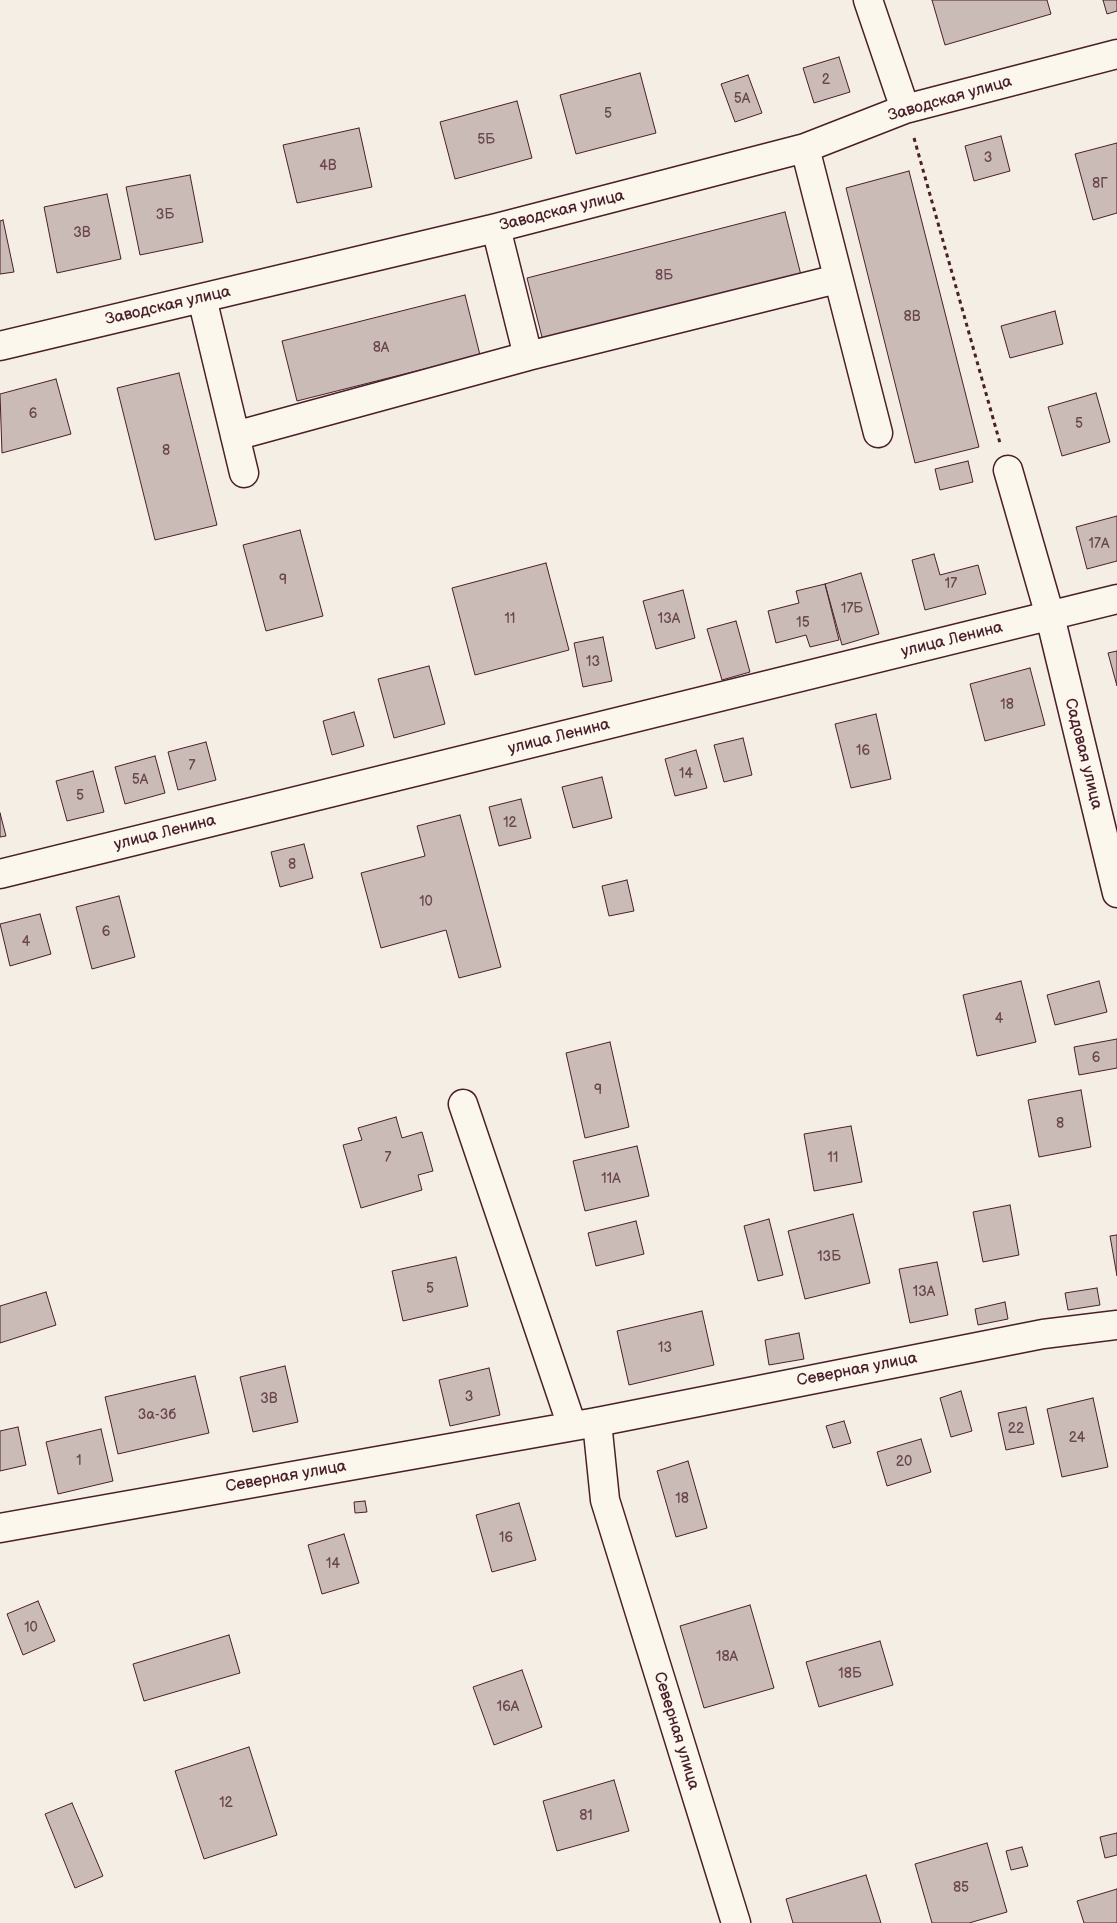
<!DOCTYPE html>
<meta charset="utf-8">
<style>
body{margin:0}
canvas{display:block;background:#f4eee4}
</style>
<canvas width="1117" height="1923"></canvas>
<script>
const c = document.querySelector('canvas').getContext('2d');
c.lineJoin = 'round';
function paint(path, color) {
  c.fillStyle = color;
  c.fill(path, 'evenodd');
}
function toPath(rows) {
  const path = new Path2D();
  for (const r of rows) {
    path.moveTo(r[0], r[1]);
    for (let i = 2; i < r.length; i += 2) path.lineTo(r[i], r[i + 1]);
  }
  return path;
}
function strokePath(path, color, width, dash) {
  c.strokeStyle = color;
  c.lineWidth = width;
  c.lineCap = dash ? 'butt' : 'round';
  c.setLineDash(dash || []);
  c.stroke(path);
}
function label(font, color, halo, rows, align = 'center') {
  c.font = font + ' "Balsamiq Sans",sans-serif';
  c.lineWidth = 4.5;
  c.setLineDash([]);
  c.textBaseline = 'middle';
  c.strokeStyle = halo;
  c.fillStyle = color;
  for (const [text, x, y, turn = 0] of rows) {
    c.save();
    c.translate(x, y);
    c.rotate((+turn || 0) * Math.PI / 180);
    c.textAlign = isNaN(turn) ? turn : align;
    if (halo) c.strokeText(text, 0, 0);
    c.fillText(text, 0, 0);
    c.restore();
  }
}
const building = toPath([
 [932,0,1047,0,1051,14,945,45,932,0],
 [1103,0,1117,0,1117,11,1107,14,1103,0],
 [839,57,850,92,814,103,803,68,839,57],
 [640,73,656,133,576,154,560,95,640,73],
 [748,75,762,113,735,122,721,84,748,75],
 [517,101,532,158,455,179,440,122,517,101],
 [359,128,372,187,297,203,283,145,359,128],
 [1001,136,1010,171,974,181,965,146,1001,136],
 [1117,143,1117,213,1093,220,1075,154,1117,143],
 [909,171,979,447,915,463,846,188,909,171],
 [190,175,203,242,140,255,126,187,190,175],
 [107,194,121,259,57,273,44,207,107,194],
 [785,212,801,275,543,341,527,278,785,212],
 [3,220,14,272,0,274,0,221,3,220],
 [465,295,480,355,297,401,282,341,465,295],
 [1055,311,1063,344,1010,358,1001,326,1055,311],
 [179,373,217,525,155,540,117,388,179,373],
 [56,379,71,434,2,453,0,394,56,379],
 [1096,393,1110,442,1062,456,1048,407,1096,393],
 [968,461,973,482,940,490,935,469,968,461],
 [1117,516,1117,561,1087,569,1076,527,1117,516],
 [300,530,323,616,266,631,243,545,300,530],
 [934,554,940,575,978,565,986,594,925,610,912,560,934,554],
 [546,563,569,650,475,675,452,588,546,563],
 [861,573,879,634,842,645,825,584,861,573],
 [825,584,839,640,810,647,806,635,776,643,768,611,799,603,796,591,825,584],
 [683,590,695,638,656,649,643,601,683,590],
 [736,621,750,672,722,680,707,629,736,621],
 [603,637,612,681,583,687,574,643,603,637],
 [1117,651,1117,686,1108,653,1117,651],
 [429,666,445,724,394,738,378,679,429,666],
 [1030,668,1045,725,985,741,970,684,1030,668],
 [354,712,364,746,332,755,323,721,354,712],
 [876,714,891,779,851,788,835,724,876,714],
 [743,738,752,775,724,782,714,745,743,738],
 [206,742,216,780,178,790,168,752,206,742],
 [696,750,707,788,675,796,665,759,696,750],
 [155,756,165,793,125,804,115,767,155,756],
 [93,771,104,812,67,821,56,781,93,771],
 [602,777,612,818,573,828,562,787,602,777],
 [521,799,531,838,499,846,489,807,521,799],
 [0,813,6,836,0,837,0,813],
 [460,815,501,967,459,978,446,930,381,948,361,873,425,856,417,826,460,815],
 [304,844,313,878,280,887,271,852,304,844],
 [627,880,634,911,609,916,602,886,627,880],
 [119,896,135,957,92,969,76,907,119,896],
 [40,914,51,954,10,966,0,924,40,914],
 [1021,981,1036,1042,977,1056,963,995,1021,981],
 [1099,981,1107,1012,1055,1025,1047,995,1099,981],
 [1117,1039,1117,1068,1079,1075,1074,1047,1117,1039],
 [610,1042,629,1127,585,1138,566,1053,610,1042],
 [1081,1090,1091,1147,1039,1157,1028,1100,1081,1090],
 [396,1117,402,1138,422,1132,433,1171,418,1175,422,1190,361,1208,343,1145,362,1140,358,1128,396,1117],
 [851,1126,862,1182,814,1191,804,1134,851,1126],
 [637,1146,649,1196,585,1211,573,1161,637,1146],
 [1010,1205,1019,1255,983,1262,973,1212,1010,1205],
 [853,1214,870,1283,805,1299,788,1231,853,1214],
 [769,1219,783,1275,758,1281,744,1226,769,1219],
 [636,1221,644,1254,596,1266,588,1233,636,1221],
 [1117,1235,1117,1276,1110,1236,1117,1235],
 [456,1257,468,1306,403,1321,392,1271,456,1257],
 [937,1262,948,1315,910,1323,899,1269,937,1262],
 [1097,1288,1100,1305,1068,1310,1065,1293,1097,1288],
 [46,1292,56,1325,0,1343,0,1306,46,1292],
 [1005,1302,1008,1319,978,1325,975,1309,1005,1302],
 [702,1311,714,1365,629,1385,617,1331,702,1311],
 [799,1333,804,1359,769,1365,765,1340,799,1333],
 [285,1366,298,1422,253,1432,240,1377,285,1366],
 [489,1368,500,1415,450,1426,439,1380,489,1368],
 [195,1376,209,1433,118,1454,105,1397,195,1376],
 [961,1391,972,1431,951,1437,940,1398,961,1391],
 [1093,1398,1108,1467,1062,1477,1047,1409,1093,1398],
 [1026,1407,1034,1444,1006,1450,998,1413,1026,1407],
 [844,1421,851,1443,833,1448,826,1426,844,1421],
 [18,1427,26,1465,0,1471,0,1431,18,1427],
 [101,1429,113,1481,58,1494,46,1442,101,1429],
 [921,1439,931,1472,887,1486,877,1452,921,1439],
 [688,1461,707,1528,676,1537,657,1471,688,1461],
 [365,1501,367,1512,355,1513,354,1502,365,1501],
 [519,1503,536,1560,492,1572,476,1515,519,1503],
 [344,1534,359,1583,322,1594,308,1545,344,1534],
 [38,1601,55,1641,23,1655,7,1614,38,1601],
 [750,1605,774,1688,704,1708,680,1626,750,1605],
 [229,1635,240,1673,144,1701,133,1664,229,1635],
 [880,1641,893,1685,819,1707,806,1662,880,1641],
 [522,1670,542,1727,494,1745,473,1687,522,1670],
 [249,1747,277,1835,204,1859,175,1771,249,1747],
 [614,1780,629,1831,557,1851,543,1801,614,1780],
 [72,1803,103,1876,75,1888,45,1814,72,1803],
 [1117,1833,1117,1855,1105,1858,1100,1837,1117,1833],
 [987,1843,1007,1912,969,1923,932,1923,915,1864,987,1843],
 [1022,1847,1028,1866,1011,1870,1006,1851,1022,1847],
 [866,1875,881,1923,793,1923,786,1899,866,1875],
 [1117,1889,1117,1923,1084,1923,1077,1901,1117,1889]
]);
paint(building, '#cabbb6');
strokePath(building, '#4a1f2b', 1);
const minor = toPath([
 [868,0,905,109],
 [805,148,878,433],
 [496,228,528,356],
 [202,298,244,473],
 [0,346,496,228,805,148,905,109,1117,54],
 [235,436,528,356,837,279],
 [1008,470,1050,616,1117,893],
 [0,874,1117,599],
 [463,1104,572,1426],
 [597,1422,605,1500,736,1923],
 [0,1528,597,1422,1043,1334,1117,1325]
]);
strokePath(minor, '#4a1f2b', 31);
strokePath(toPath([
 [914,138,1000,443]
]), '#4a1f2b', 3, [4, 4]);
strokePath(minor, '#fbf7ec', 28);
label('14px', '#6a464e', null, [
 ["2",826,80],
 ["5А",742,99],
 ["5",608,114],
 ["5Б",486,140],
 ["3",988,158],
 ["4В",328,166],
 ["8Г",1100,184],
 ["3Б",165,215],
 ["3В",82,233],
 ["8Б",664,276],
 ["8В",912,317],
 ["8А",381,348],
 ["6",33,414],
 ["5",1079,424],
 ["8",166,451],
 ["17А",1099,544],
 ["9",283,580],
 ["17",951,584],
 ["17Б",852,609],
 ["11",510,619],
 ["13А",669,619],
 ["15",803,623],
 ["13",593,662],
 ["18",1007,705],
 ["16",863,751],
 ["7",192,766],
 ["14",686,774],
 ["5А",140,780],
 ["5",80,796],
 ["12",510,823],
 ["8",292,865],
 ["10",426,902],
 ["6",106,932],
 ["4",26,942],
 ["4",999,1019],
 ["6",1096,1058],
 ["9",598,1090],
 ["8",1060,1124],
 ["7",388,1158],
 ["11",833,1158],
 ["11А",611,1179],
 ["13Б",829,1257],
 ["5",430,1289],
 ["13А",924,1292],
 ["13",665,1348],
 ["3",469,1397],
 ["3В",269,1399],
 ["3а-3б",157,1415],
 ["22",1016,1429],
 ["24",1077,1438],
 ["1",79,1461],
 ["20",904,1462],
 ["18",682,1499],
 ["16",506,1538],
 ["14",333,1564],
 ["10",31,1628],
 ["18А",727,1657],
 ["18Б",850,1674],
 ["16А",508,1707],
 ["12",226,1803],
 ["81",586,1816],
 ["85",961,1888]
]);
label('16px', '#4a1f2b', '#fbf7ec', [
 ["Заводская улица",950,99,-16],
 ["Заводская улица",562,211,-14],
 ["Заводская улица",168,306,-13],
 ["улица Ленина",952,640,-14],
 ["улица Ленина",559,737,-14],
 ["Садовая улица",1083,754,76],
 ["улица Ленина",165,833,-14],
 ["Северная улица",857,1370,-11],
 ["Северная улица",286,1477,-10],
 ["Северная улица",676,1731,73]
]);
</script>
